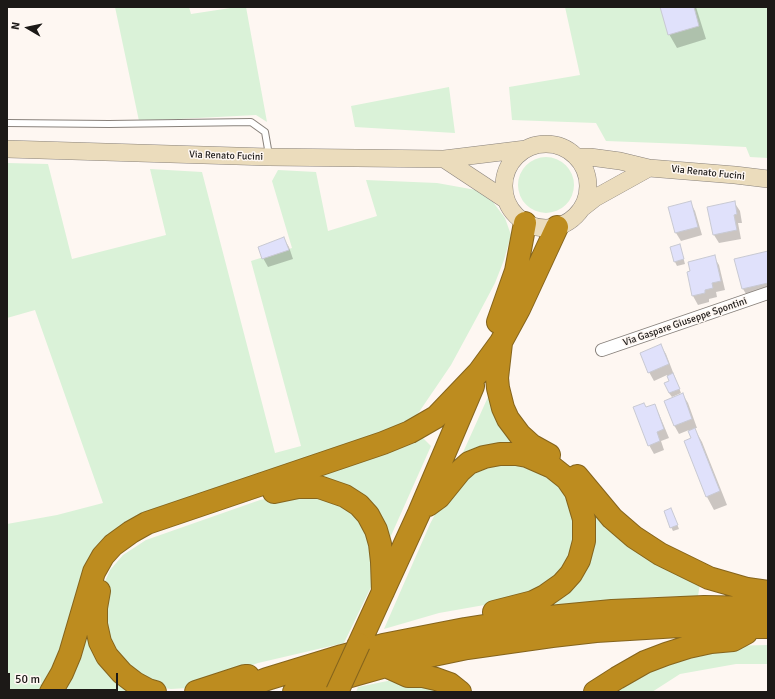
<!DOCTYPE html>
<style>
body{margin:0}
#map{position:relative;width:775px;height:699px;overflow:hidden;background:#fef7f2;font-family:Signika,sans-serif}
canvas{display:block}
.frame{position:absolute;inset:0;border:8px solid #1c1917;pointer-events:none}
.north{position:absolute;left:8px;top:8px;width:40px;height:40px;-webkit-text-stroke:3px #fef7f2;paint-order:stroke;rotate:279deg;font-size:11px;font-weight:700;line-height:16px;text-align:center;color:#1c1917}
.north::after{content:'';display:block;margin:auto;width:14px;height:18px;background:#1c1917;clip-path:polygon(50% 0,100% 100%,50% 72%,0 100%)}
.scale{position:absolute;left:8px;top:673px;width:110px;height:18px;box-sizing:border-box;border:2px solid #1c1917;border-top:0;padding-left:5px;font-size:12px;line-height:14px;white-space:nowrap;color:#1c1917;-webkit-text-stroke:3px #fef7f2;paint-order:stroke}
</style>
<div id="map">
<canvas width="775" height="699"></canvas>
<div class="frame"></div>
<div class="north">N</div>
<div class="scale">50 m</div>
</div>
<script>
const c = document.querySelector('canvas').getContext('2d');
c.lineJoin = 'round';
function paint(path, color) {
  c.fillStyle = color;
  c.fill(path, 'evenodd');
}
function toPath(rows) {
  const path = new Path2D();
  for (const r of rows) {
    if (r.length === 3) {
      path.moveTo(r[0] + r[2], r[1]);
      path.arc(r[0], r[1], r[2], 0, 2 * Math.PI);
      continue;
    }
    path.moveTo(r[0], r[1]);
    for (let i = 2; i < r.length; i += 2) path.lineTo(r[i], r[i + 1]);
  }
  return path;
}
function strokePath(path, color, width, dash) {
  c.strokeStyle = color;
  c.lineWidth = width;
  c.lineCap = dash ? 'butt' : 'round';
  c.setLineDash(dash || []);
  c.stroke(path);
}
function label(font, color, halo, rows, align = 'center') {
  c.font = font + ' Signika,sans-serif';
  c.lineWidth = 3;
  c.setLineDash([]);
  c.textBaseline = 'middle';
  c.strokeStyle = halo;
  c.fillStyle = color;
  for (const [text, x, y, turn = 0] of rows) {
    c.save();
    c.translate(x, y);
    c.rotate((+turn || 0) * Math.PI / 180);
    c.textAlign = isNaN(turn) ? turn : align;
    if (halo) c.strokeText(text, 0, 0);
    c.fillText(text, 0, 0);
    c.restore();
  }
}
paint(toPath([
 [115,7,189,7,191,14,237,7,246,7,267,122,256,115,139,121],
 [565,7,768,7,768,158,750,157,746,147,686,144,606,141,596,123,512,120,509,87,580,75],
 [449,87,455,133,355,127,351,106],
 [546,185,28],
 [7,163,48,164,72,259,166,235,150,169,202,172,275,453,301,446,251,261,292,248,272,181,278,170,316,172,328,231,377,216,366,180,437,183,476,190,493,202,505,218,511,235,504,260,495,283,477,317,451,365,417,415,392,432,128,525,69,636,42,692,7,692,7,524,57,515,103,503,35,310,7,318],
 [488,397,493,411,504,433,515,445,460,459],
 [421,436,431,446,386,547,384,540,312,479,339,467,392,451],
 [482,463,530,463,566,490,575,510,577,538,567,564,543,588,507,601,439,613,384,629,430,524,447,491],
 [290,494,327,495,358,516,372,544,371,587,344,643,258,663,188,688,171,689,157,687,112,656,99,606,102,588,110,570,123,555,146,540,260,500],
 [588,506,700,584,698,596,648,597,542,606,560,592],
 [88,631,93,653,102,668,120,682,136,692,57,692],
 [768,645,768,664,736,664,680,674,652,692,603,692,628,677,726,646],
 [402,678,450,692,356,692,358,687]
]), '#daf2d8');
paint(toPath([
 [662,7,696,7,706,39,677,48,669,34],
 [690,202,695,211,702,235,681,241,676,233],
 [734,202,740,211,742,223,738,223,741,239,719,243,714,235],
 [284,239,289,247,293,259,268,267,263,258],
 [680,246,685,264,677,266,675,262],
 [768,252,768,298,751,302,743,289,736,260],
 [714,257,719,265,725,290,716,292,717,297,709,299,709,302,698,305,693,296,688,273],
 [661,346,666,354,681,393,672,397,669,393,670,382,667,375,654,381,649,372],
 [683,395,688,403,697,428,694,428,702,442,727,505,714,510,707,497,685,442,692,439,689,430,679,434,674,425],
 [654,405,659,414,669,438,661,441,664,450,654,454,649,445],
 [671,509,679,529,673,531,671,527]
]), '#0003');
const building = toPath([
 [660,7,694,7,699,26,668,35,660,7],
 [691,201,698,227,675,233,668,207,691,201],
 [735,201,737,214,734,215,737,230,713,235,707,207,735,201],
 [284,237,289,250,262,259,258,247,284,237],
 [680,244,684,259,674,262,670,247,680,244],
 [768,251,768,283,742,289,734,259,768,251],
 [715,255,721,281,712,283,713,288,705,290,705,293,692,296,687,272,690,271,688,262,715,255],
 [661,344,669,364,648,373,640,353,661,344],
 [673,373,680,389,669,393,664,383,669,381,667,376,673,373],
 [683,393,692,419,674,426,664,401,683,393],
 [644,403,646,407,655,404,664,429,657,432,660,441,648,446,633,407,644,403],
 [695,428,720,491,706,497,684,441,691,438,688,431,695,428],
 [671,508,678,525,670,528,664,511,671,508]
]);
paint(building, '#e0e1fb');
strokePath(building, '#c8c9d2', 1);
const lane = toPath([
 [7,123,109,124,251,122,265,132,269,155]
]);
const street = toPath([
 [602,350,768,293]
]);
const secondary = toPath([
 [546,186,42],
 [7,149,269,157,444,159,526,149],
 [576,157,590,157,620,161,649,168,735,175,768,179],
 [444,159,506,200],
 [581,209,595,198,649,168]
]);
const highway = toPath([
 [498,322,516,271,525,223],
 [501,343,497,378,498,388,503,408,508,419,520,435,531,445,549,455],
 [577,476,612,518,634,537,660,554,709,578,747,589,768,592],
 [274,492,298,487,319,487,345,496,359,505,368,515,376,530,380,544,382,562,383,592],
 [428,505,439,497,460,471,469,463,484,457,500,454,516,454,527,456,552,467,567,479,576,492,584,519,584,541,579,560,571,574,562,584,545,596,533,602,494,612],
 [99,591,96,608,96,624,100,642,107,656,122,673,135,683,148,690,155,692],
 [359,644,419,513,473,386],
 [386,666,408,676,423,676,436,679,450,684,460,692],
 [51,692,62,673,70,654,94,572,103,556,113,545,131,532,147,523,383,443,410,432,436,417,479,372,501,342,519,309,557,227],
 [196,692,245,676,248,676],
 [233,692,267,679,342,656,383,645,465,629,528,619,612,611,704,607,768,608],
 [294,692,386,666,419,658,467,648,552,636,596,631,679,626,768,627],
 [595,692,617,678,645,662,666,654,688,647,711,642,733,640,746,633]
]);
strokePath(lane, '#89827c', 8);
strokePath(street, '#89827c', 14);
strokePath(secondary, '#89827c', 18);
strokePath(highway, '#85641c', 24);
strokePath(lane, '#fff', 6);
strokePath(street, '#fff', 12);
strokePath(secondary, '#ebdcbc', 17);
strokePath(highway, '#bd8c1f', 22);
const highwayBridge = toPath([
 [337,692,359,644]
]);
strokePath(highwayBridge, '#85641c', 24, []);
strokePath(highwayBridge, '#bd8c1f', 22);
label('10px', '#1c1917', '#fef7f2', [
 ["Via Renato Fucini",226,156,2],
 ["Via Renato Fucini",708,173,6],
 ["Via Gaspare Giuseppe Spontini",685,322,-19]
]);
</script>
